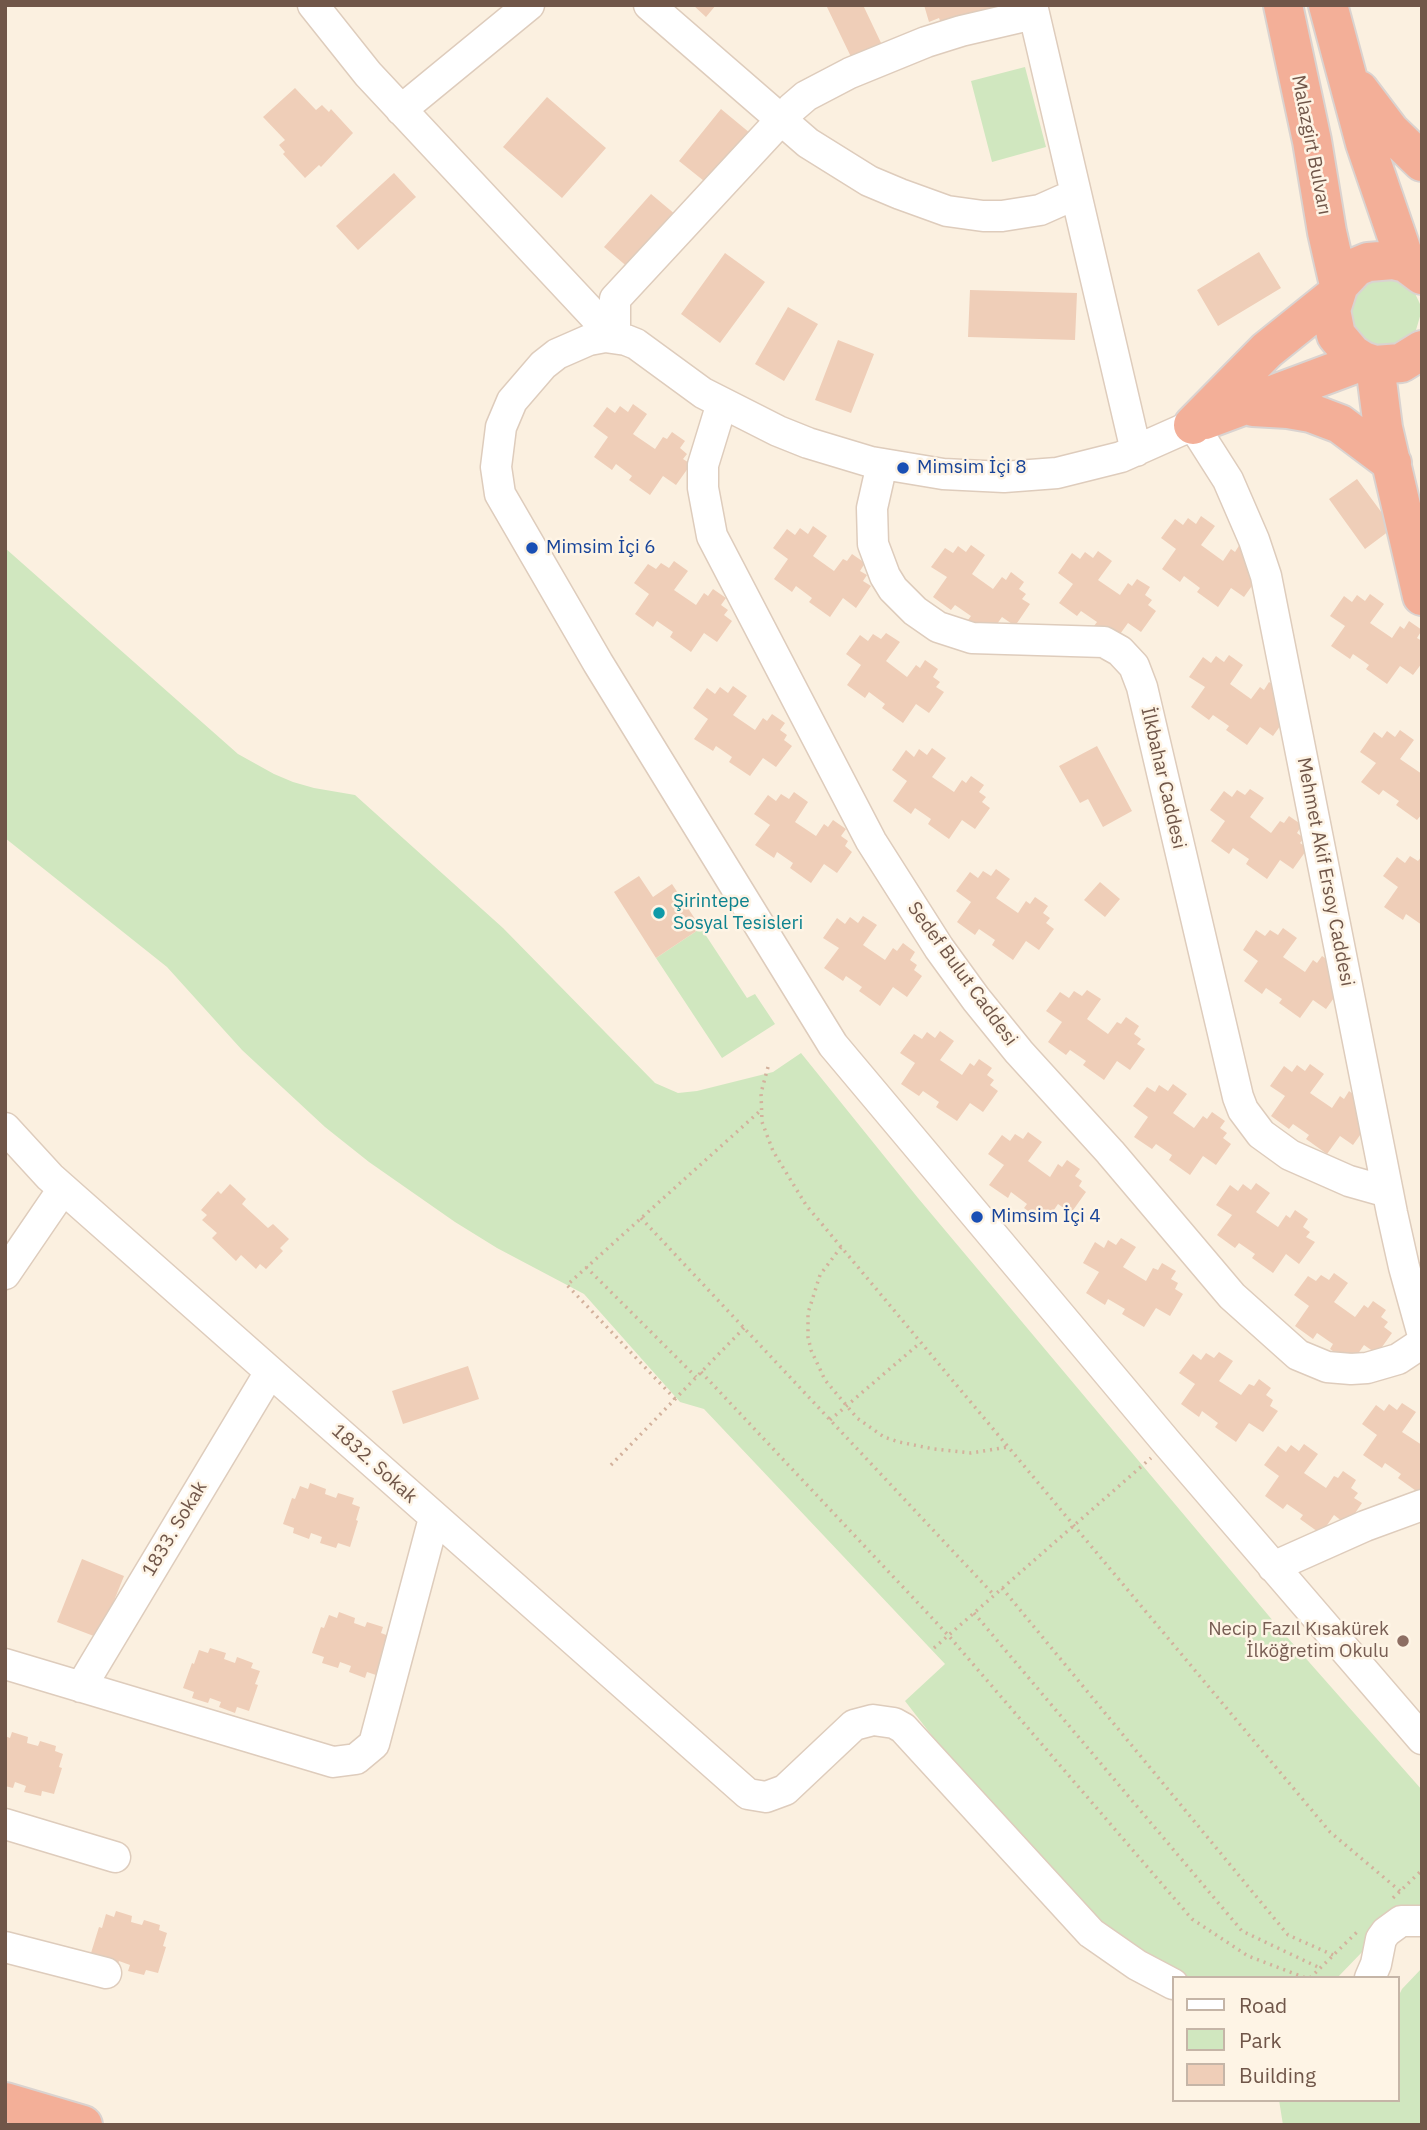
<!DOCTYPE html>
<meta charset="utf-8">
<style>
body{margin:0}
#map{position:relative;width:1427px;height:2130px;overflow:hidden;background:#fbf0e0;font-family:"IBM Plex Sans",sans-serif}
canvas{display:block}
.frame{position:absolute;inset:0;border:7px solid #705649;pointer-events:none}
.legend{position:absolute;left:1172px;top:1976px;width:228px;height:126px;box-sizing:border-box;background:#fef4e5;border:2px solid #c5b5a7;margin:0;padding:9px 12px;list-style:none;font-size:21px;color:#705649}
.legend li{display:flex;align-items:center;gap:14px;height:35px}
.legend b{width:35px;border:2px solid #c5b5a7}
</style>
<div id="map">
<canvas width="1427" height="2130"></canvas>
<div class="frame"></div>
<ul class="legend">
<li><b style="height:9px;background:#fff"></b>Road</li>
<li><b style="height:19px;background:#d0e7bf"></b>Park</li>
<li><b style="height:19px;background:#efceb8"></b>Building</li>
</ul>
</div>
<script>
const c = document.querySelector('canvas').getContext('2d');
c.lineJoin = 'round';
function paint(path, color) {
  c.fillStyle = color;
  c.fill(path, 'evenodd');
}
function toPath(rows) {
  const path = new Path2D();
  for (const r of rows) {
    path.moveTo(r[0], r[1]);
    for (let i = 2; i < r.length; i += 2) path.lineTo(r[i], r[i + 1]);
  }
  return path;
}
function strokePath(path, color, width, dash) {
  c.strokeStyle = color;
  c.lineWidth = width;
  c.lineCap = dash ? 'butt' : 'round';
  c.setLineDash(dash || []);
  c.stroke(path);
}
function label(font, color, halo, rows, align = 'center') {
  c.font = font + ' "IBM Plex Sans",sans-serif';
  c.lineWidth = 5;
  c.setLineDash([]);
  c.textBaseline = 'middle';
  c.strokeStyle = halo;
  c.fillStyle = color;
  for (const [text, x, y, turn = 0] of rows) {
    c.save();
    c.translate(x, y);
    c.rotate((+turn || 0) * Math.PI / 180);
    c.textAlign = isNaN(turn) ? turn : align;
    if (halo) c.strokeText(text, 0, 0);
    c.fillText(text, 0, 0);
    c.restore();
  }
}
paint(toPath([
 [1025,67,1046,147,992,162,971,81],
 [1380,273,1412,287,1420,304,1421,313,1416,330,1410,337,1394,347,1367,346,1345,318,1350,292],
 [5,548,238,754,274,774,293,782,314,788,355,795,503,928,655,1083,678,1093,697,1091,773,1072,801,1053,918,1198,1279,1628,1422,1790,1422,1911,1392,1921,1337,1978,1177,1978,1116,1948,950,1759,905,1701,945,1664,704,1409,680,1402,584,1294,497,1248,455,1222,369,1162,325,1127,242,1050,167,967,5,838],
 [701,928,747,998,755,994,775,1024,722,1058,656,958],
 [1422,1968,1422,2125,1283,2125,1279,2100,1397,2100,1397,1999,1402,1989]
]), '#d0e7bf');
paint(toPath([
 [693,5,716,5,706,17],
 [826,5,863,5,883,47,853,61],
 [924,5,997,5,997,6,991,8,994,16,941,23,939,18,929,22],
 [295,88,316,110,322,105,329,112,331,109,353,133,321,167,319,165,305,178,283,154,285,152,279,145,285,140,263,117],
 [547,97,606,148,562,198,503,147],
 [721,109,756,138,714,189,679,161],
 [394,173,416,197,358,250,336,226],
 [651,194,682,220,636,274,604,247],
 [1259,252,1281,288,1218,326,1197,290],
 [725,253,765,282,720,343,681,314],
 [970,290,1077,293,1075,340,968,337],
 [788,307,818,324,784,381,755,364],
 [838,340,874,354,851,413,815,400],
 [633,404,647,414,633,434,655,449,663,437,667,439,672,432,685,441,680,448,687,454,683,459,691,464,676,485,663,476,650,495,629,480,632,476,616,464,612,470,594,457,608,437,593,426,607,407,615,413,620,406,628,412],
 [1357,479,1393,528,1365,549,1329,499],
 [1201,516,1215,526,1201,545,1223,561,1231,549,1235,552,1240,544,1259,576,1244,597,1231,588,1218,607,1197,592,1200,588,1184,576,1180,582,1162,569,1176,549,1161,538,1175,519,1183,525,1188,518,1196,524],
 [813,526,827,536,813,556,834,571,843,559,847,561,852,554,865,563,860,571,867,575,863,581,871,586,856,608,843,598,830,617,809,602,812,598,796,586,792,592,774,579,788,559,773,548,787,529,795,535,800,528,808,534],
 [971,545,985,555,972,574,993,589,1002,577,1006,580,1011,572,1024,582,1019,589,1026,594,1022,599,1030,604,1015,626,1002,617,989,635,968,620,971,616,955,605,951,610,933,597,947,577,931,567,945,548,953,553,958,546,966,552],
 [1098,551,1112,561,1098,580,1120,595,1128,583,1132,586,1137,579,1150,587,1145,595,1152,600,1148,605,1156,611,1141,632,1128,623,1115,641,1094,626,1097,622,1081,611,1077,616,1059,603,1073,584,1058,573,1072,553,1080,559,1085,552,1093,558],
 [674,561,688,571,674,590,696,605,704,593,708,596,713,589,726,598,721,605,728,610,724,615,732,621,717,642,704,633,691,652,670,637,673,632,657,621,653,627,635,614,649,594,634,583,648,564,656,569,661,563,669,568],
 [1370,594,1384,604,1370,623,1392,638,1400,626,1404,629,1409,621,1422,630,1417,638,1422,641,1422,663,1413,675,1400,666,1387,684,1366,669,1369,665,1353,654,1350,659,1331,646,1345,626,1330,616,1344,596,1352,602,1357,595,1365,601],
 [886,633,900,642,886,661,907,677,916,665,920,668,925,660,938,669,933,677,940,682,936,687,944,692,929,713,916,704,903,723,882,708,885,704,869,692,865,698,847,685,861,665,846,654,860,635,868,641,873,634,881,639],
 [1229,655,1243,665,1230,684,1251,699,1260,687,1264,690,1269,682,1282,691,1288,715,1273,736,1260,727,1247,745,1226,730,1229,726,1213,715,1209,720,1191,707,1205,687,1189,677,1203,657,1211,663,1216,656,1224,662],
 [733,686,747,696,733,715,755,730,763,718,767,721,772,714,785,723,780,730,787,735,784,740,792,746,776,767,763,758,750,776,729,762,732,757,716,746,713,751,694,739,708,719,693,708,707,688,715,694,720,687,728,693],
 [1400,730,1414,740,1400,759,1422,774,1422,814,1417,820,1396,805,1399,801,1383,790,1379,795,1361,782,1376,763,1360,752,1374,732,1382,738,1387,731,1395,737],
 [1097,746,1132,811,1103,827,1088,799,1080,803,1059,766],
 [932,748,946,758,932,777,954,792,962,780,966,783,971,776,984,785,979,792,986,797,982,802,990,808,975,829,962,820,949,839,928,824,931,819,915,808,911,814,893,801,907,781,892,770,906,750,914,757,919,749,927,755],
 [1250,789,1264,798,1250,817,1271,833,1280,821,1284,823,1289,816,1302,825,1297,833,1304,838,1300,843,1308,848,1293,869,1280,860,1267,879,1246,864,1249,859,1233,848,1229,854,1211,841,1225,821,1210,810,1224,791,1232,797,1237,790,1245,795],
 [794,792,808,802,795,822,816,836,824,824,828,827,833,820,846,829,841,836,848,841,845,846,852,852,837,873,824,864,811,883,790,868,793,863,777,852,774,858,755,845,770,825,754,814,768,795,776,801,781,794,789,799],
 [1410,856,1418,861,1422,856,1422,925,1406,914,1403,920,1384,907,1398,887,1383,876,1397,857,1405,863],
 [996,869,1010,879,996,898,1018,913,1026,901,1030,904,1035,897,1048,906,1043,913,1050,918,1046,923,1054,929,1039,950,1026,941,1013,960,992,945,995,940,979,929,975,935,957,922,971,902,956,891,970,872,978,878,983,871,991,876],
 [639,876,653,897,672,884,701,928,656,958,614,892],
 [1100,882,1120,899,1105,917,1084,900],
 [863,916,877,925,863,945,885,960,893,948,897,951,903,943,915,952,910,960,917,965,914,970,922,976,907,997,893,987,880,1006,859,991,862,987,846,976,843,981,824,968,839,948,823,938,837,918,845,924,850,917,858,923],
 [1283,928,1297,938,1283,957,1305,972,1313,960,1317,963,1322,956,1335,965,1341,988,1326,1009,1313,1000,1300,1018,1279,1003,1282,999,1266,988,1262,994,1244,981,1258,961,1243,950,1256,930,1265,936,1270,930,1278,935],
 [1087,990,1101,999,1087,1019,1108,1034,1117,1022,1121,1024,1126,1017,1139,1026,1134,1034,1141,1039,1137,1044,1145,1049,1130,1070,1117,1061,1104,1080,1083,1065,1086,1061,1070,1050,1066,1055,1048,1042,1062,1022,1046,1011,1060,992,1069,998,1074,991,1082,996],
 [940,1031,954,1041,940,1060,962,1075,970,1063,974,1066,979,1059,992,1068,987,1075,994,1080,990,1085,998,1091,983,1112,970,1103,957,1121,936,1107,939,1102,923,1091,919,1096,901,1084,915,1063,900,1053,914,1034,922,1039,927,1032,935,1038],
 [1310,1064,1324,1074,1310,1093,1332,1108,1340,1096,1344,1099,1349,1091,1362,1101,1368,1124,1353,1145,1340,1136,1327,1154,1306,1139,1309,1135,1293,1124,1289,1129,1271,1116,1285,1096,1270,1086,1284,1066,1292,1072,1297,1065,1305,1071],
 [1173,1084,1187,1094,1173,1113,1194,1128,1203,1116,1207,1119,1212,1112,1225,1121,1220,1128,1227,1133,1223,1138,1231,1144,1216,1165,1203,1156,1190,1175,1169,1160,1172,1155,1156,1144,1152,1149,1134,1137,1148,1117,1133,1106,1147,1087,1155,1092,1159,1085,1168,1091],
 [1028,1132,1042,1142,1028,1161,1050,1177,1058,1164,1062,1167,1067,1160,1080,1169,1075,1176,1082,1181,1079,1186,1086,1192,1071,1213,1058,1204,1045,1223,1024,1208,1027,1204,1011,1192,1008,1198,989,1185,1004,1165,988,1154,1002,1135,1010,1141,1015,1134,1023,1139],
 [1256,1183,1270,1193,1256,1212,1278,1227,1286,1215,1290,1218,1295,1210,1308,1219,1303,1227,1310,1232,1306,1237,1315,1242,1299,1264,1286,1254,1273,1273,1252,1258,1255,1254,1239,1243,1235,1248,1217,1235,1232,1215,1216,1205,1230,1185,1238,1191,1243,1184,1251,1190],
 [230,1184,246,1199,242,1204,268,1228,273,1224,289,1239,280,1248,283,1251,266,1269,260,1264,256,1269,241,1255,236,1261,212,1238,217,1233,202,1220,207,1215,201,1210,218,1191,221,1194],
 [1121,1238,1136,1247,1123,1267,1146,1281,1153,1268,1158,1270,1162,1263,1176,1271,1171,1279,1178,1283,1175,1289,1183,1294,1170,1316,1156,1308,1144,1327,1122,1314,1125,1309,1108,1299,1105,1305,1086,1293,1099,1272,1083,1263,1095,1242,1104,1248,1108,1240,1116,1245],
 [1334,1273,1348,1283,1334,1302,1355,1317,1364,1305,1368,1308,1373,1301,1386,1310,1381,1317,1388,1322,1384,1327,1392,1333,1377,1354,1364,1345,1351,1364,1330,1349,1333,1344,1317,1333,1313,1339,1295,1326,1309,1306,1294,1295,1308,1276,1316,1281,1321,1275,1329,1280],
 [1219,1352,1233,1361,1219,1381,1241,1395,1249,1384,1254,1386,1259,1379,1271,1388,1266,1395,1273,1400,1270,1406,1278,1411,1263,1432,1249,1423,1236,1442,1215,1427,1218,1423,1202,1411,1199,1417,1181,1404,1195,1384,1179,1373,1193,1354,1201,1360,1206,1353,1214,1358],
 [468,1366,479,1399,403,1424,392,1391],
 [1402,1403,1416,1412,1402,1432,1422,1445,1422,1490,1419,1493,1398,1478,1401,1474,1385,1463,1382,1468,1363,1455,1377,1435,1362,1424,1376,1405,1384,1411,1389,1404,1397,1410],
 [1304,1444,1318,1454,1304,1473,1326,1488,1334,1476,1338,1478,1343,1471,1356,1480,1351,1488,1358,1493,1354,1498,1362,1503,1347,1525,1334,1515,1321,1534,1300,1519,1303,1515,1287,1504,1283,1509,1265,1496,1279,1476,1264,1465,1278,1446,1286,1452,1291,1445,1299,1451],
 [310,1483,326,1489,325,1494,336,1498,338,1493,354,1498,352,1504,360,1507,356,1520,358,1521,350,1547,338,1543,336,1548,320,1543,322,1537,311,1533,309,1539,293,1533,294,1528,283,1524,292,1498,295,1499,300,1486,308,1489],
 [82,1559,124,1576,99,1638,57,1622],
 [339,1612,355,1618,354,1623,365,1627,367,1622,383,1627,381,1633,389,1636,379,1676,367,1672,365,1678,349,1672,351,1666,340,1662,338,1668,322,1663,324,1657,312,1653,321,1627,324,1628,329,1615,337,1618],
 [210,1648,226,1653,224,1659,235,1663,237,1657,253,1663,251,1668,260,1671,255,1684,258,1685,249,1711,237,1707,235,1713,219,1707,221,1702,210,1698,208,1703,192,1698,194,1692,183,1688,192,1663,194,1664,199,1650,208,1653],
 [12,1732,28,1737,27,1743,38,1746,40,1741,56,1746,55,1751,63,1754,59,1767,62,1768,54,1794,42,1791,41,1796,24,1792,26,1786,15,1782,13,1788,5,1786,5,1736,10,1738],
 [116,1911,132,1916,131,1922,142,1925,144,1920,160,1925,159,1930,167,1933,163,1946,166,1947,158,1973,146,1970,144,1975,128,1971,130,1965,119,1961,117,1967,100,1962,102,1957,91,1953,99,1927,102,1928,106,1914,114,1917]
]), '#efceb8');
const minor = toPath([
 [313,5,368,74,615,338],
 [649,5,808,143,869,181,900,194,947,211,983,216,1002,216,1040,210,1076,194],
 [1032,5,1136,451],
 [401,110,529,5],
 [615,338,615,299,792,108,806,96,850,73,926,42,961,31,1034,14],
 [722,403,703,465,703,488,712,536,871,841,939,948,976,999,1019,1052,1110,1152,1232,1296,1298,1355,1327,1367,1351,1369,1367,1368,1398,1359,1422,1343],
 [882,464,872,508,873,544,885,576,893,589,915,611,938,627,972,638,1104,642,1120,651,1134,666,1142,687,1238,1097,1243,1110,1261,1134,1290,1155,1349,1181,1388,1192],
 [5,1128,50,1177,748,1794,766,1797,785,1790,854,1725,873,1720,894,1723,903,1728,1091,1933,1137,1965,1173,1984],
 [5,1274,63,1189],
 [1422,1332,1404,1267,1392,1213,1266,576,1254,540,1228,480,1193,425,1121,457,1057,473,1004,477,943,474,871,462,808,443,778,431,703,393,636,344,626,340,605,337,589,340,557,354,543,365,512,401,501,427,496,467,500,494,598,663,833,1045,1168,1444,1422,1739],
 [1273,1567,1365,1526,1422,1505],
 [5,1664,333,1762,356,1759,374,1744,434,1518],
 [81,1687,270,1372],
 [5,1824,115,1857],
 [5,1947,106,1973],
 [1370,1978,1376,1964,1381,1939,1386,1932,1401,1921,1422,1921]
]);
const highway = toPath([
 [1283,5,1312,141,1327,232,1339,285],
 [1328,5,1365,143,1406,263],
 [1359,90,1390,131,1422,162],
 [1422,275,1406,263,1393,260,1368,262,1356,267,1339,285,1331,310,1336,335,1352,354,1363,361,1375,365,1401,363,1422,350],
 [1375,365,1383,428,1422,596],
 [1253,407,1288,409,1311,413,1340,424,1392,463],
 [1205,420,1363,361],
 [1193,425,1267,350,1333,297],
 [5,2102,83,2125]
]);
strokePath(minor, '#deccbc', 33);
strokePath(highway, '#dad3d0', 42);
strokePath(toPath([
 [768,1067,761,1093,762,1122,773,1151,806,1205,1330,1832,1400,1891],
 [641,1218,994,1595],
 [841,1247,820,1275,808,1313,808,1337,811,1350,825,1380,857,1418,884,1437,899,1442,934,1449,971,1453,1008,1447],
 [586,1267,696,1377],
 [701,1372,948,1635,1192,1919,1248,1956,1306,1978],
 [675,1399,567,1285,760,1111],
 [830,1420,920,1343],
 [611,1465,744,1328],
 [1002,1588,1288,1935,1333,1955],
 [974,1613,1242,1931,1320,1968],
 [934,1648,1151,1458],
 [1393,1898,1422,1870],
 [1310,1978,1357,1932]
]), '#d3b19c', 3.5, [2, 5]);
strokePath(minor, '#fff', 30);
strokePath(highway, '#f3af98', 38);
for (const [x, y, r, color] of [
 [903,468,7,"#1a4fb4"],
 [532,548,7,"#1a4fb4"],
 [659,913,7,"#0f9aa8"],
 [977,1217,7,"#1a4fb4"],
 [1403,1641,7,"#8d6e63"]
]) {
  const dot = new Path2D();
  dot.arc(x, y, r, 0, 2 * Math.PI);
  c.fillStyle = color;
  c.fill(dot);
  strokePath(dot, '#fef4e5', 2.5);
}
label('19px', '#705649', '#fef4e5', [
 ["Malazgirt Bulvarı",1311,145,79],
 ["İlkbahar Caddesi",1163,778,77],
 ["Mehmet Akif Ersoy Caddesi",1325,872,79],
 ["Sedef Bulut Caddesi",962,974,54],
 ["1832. Sokak",374,1464,42],
 ["1833. Sokak",175,1529,-59]
]);
label('19px', '#164399', '#fef4e5', [
 ["Mimsim İçi 8",917,468],
 ["Mimsim İçi 6",546,548],
 ["Mimsim İçi 4",991,1217]
], 'left');
label('19px', '#0d838f', '#fef4e5', [
 ["Şirintepe",673,902],
 ["Sosyal Tesisleri",673,924]
], 'left');
label('19px', '#785e54', '#fef4e5', [
 ["Necip Fazıl Kısakürek",1389,1630],
 ["İlköğretim Okulu",1389,1652]
], 'right');
</script>
